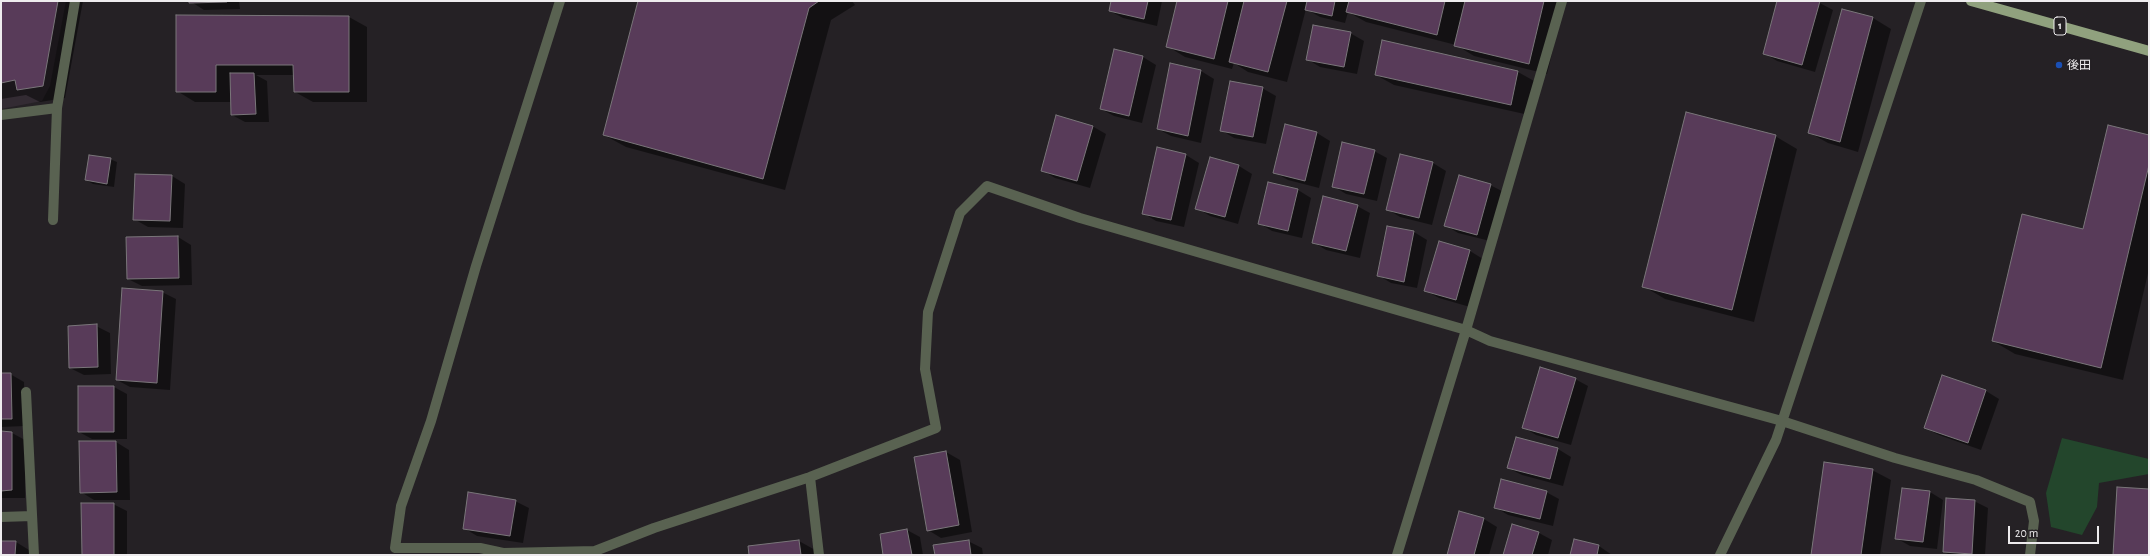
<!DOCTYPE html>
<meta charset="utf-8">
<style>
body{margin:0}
#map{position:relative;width:2150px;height:556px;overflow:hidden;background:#252125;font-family:"Alegreya Sans",sans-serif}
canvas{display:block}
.frame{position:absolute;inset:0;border:2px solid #eeecee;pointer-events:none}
.scale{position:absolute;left:2008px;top:526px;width:91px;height:18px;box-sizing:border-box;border:2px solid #eeecee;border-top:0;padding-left:5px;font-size:12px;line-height:14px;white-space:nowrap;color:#eeecee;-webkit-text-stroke:3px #252125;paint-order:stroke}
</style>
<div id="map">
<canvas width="2150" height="556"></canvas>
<div class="frame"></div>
<div class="scale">20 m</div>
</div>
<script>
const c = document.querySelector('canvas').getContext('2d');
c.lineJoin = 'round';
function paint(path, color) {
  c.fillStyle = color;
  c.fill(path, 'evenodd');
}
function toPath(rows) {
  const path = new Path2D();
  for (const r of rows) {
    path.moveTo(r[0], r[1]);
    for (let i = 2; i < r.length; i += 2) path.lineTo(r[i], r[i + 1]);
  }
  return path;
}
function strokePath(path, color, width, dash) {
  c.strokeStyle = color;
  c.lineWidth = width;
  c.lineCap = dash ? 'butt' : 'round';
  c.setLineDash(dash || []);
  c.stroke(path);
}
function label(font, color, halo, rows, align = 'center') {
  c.font = font + ' "Alegreya Sans","Noto Sans JP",sans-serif';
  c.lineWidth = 3;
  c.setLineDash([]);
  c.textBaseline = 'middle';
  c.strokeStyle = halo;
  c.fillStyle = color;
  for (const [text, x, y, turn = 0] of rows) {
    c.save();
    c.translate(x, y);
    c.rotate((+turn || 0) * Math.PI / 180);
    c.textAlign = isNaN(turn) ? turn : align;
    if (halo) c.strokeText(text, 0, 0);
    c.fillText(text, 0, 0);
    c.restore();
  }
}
paint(toPath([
 [1,1,66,1,50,86,42,101,1,109]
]), '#332b33');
paint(toPath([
 [2062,438,2149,459,2149,474,2099,483,2097,507,2082,535,2051,527,2046,493]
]), '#23462c');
paint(toPath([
 [1,1,83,1,65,98,40,102,26,95,1,99],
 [190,1,239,1,240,9,204,10],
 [639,1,852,1,855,5,831,20,785,190,626,147,604,135],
 [1112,1,1162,1,1157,26,1123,18,1110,11],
 [1178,1,1565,1,1547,74,1474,56,1456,45,1366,22,1348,12,1345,23,1320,17,1306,9,1287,82,1248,72,1234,63,1232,69,1185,57,1167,46],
 [1778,1,1816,1,1833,10,1815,72,1777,61,1764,53],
 [1842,10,1873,18,1891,29,1858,152,1828,143,1810,133],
 [177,16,349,17,367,27,367,102,313,102,295,92,294,75,256,75,267,81,269,122,245,122,232,115,232,102,195,102,177,91],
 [1350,33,1364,41,1357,74,1320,67,1307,59],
 [1383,41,1518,72,1536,82,1529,115,1394,85,1376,75],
 [1115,50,1143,57,1156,65,1142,123,1114,116,1101,109],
 [1201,71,1214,79,1201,143,1171,136,1158,129],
 [1262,88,1276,96,1266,144,1234,138,1221,130],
 [1286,125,1317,133,1330,141,1319,188,1288,180,1274,172],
 [1092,126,1106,134,1090,188,1055,178,1042,170],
 [1775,136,1797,149,1754,322,1665,299,1643,286],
 [2149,136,2149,269,2123,380,2015,354,1993,341,2084,230],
 [1158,148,1186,155,1199,163,1184,227,1156,221,1143,213],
 [1374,151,1387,158,1377,201,1346,194,1333,186],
 [1210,158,1239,166,1252,174,1238,224,1210,216,1197,208],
 [110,159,117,162,114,187,93,184,86,180],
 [1433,163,1446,171,1432,225,1400,217,1387,209],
 [172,176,185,184,183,228,148,227,134,219],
 [1269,183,1298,190,1311,198,1302,238,1272,231,1259,223],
 [1490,185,1504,192,1490,241,1458,233,1445,225],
 [1357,206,1370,213,1360,258,1326,250,1313,242],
 [1414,232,1427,240,1417,288,1391,283,1378,275],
 [178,237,191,245,192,285,142,286,128,279],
 [1439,243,1470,251,1483,259,1470,307,1439,298,1426,291],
 [162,292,176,299,170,390,130,387,117,380],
 [96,326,110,333,111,374,84,375,70,368],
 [1,374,10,374,24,382,25,426,1,427],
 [1575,379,1588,386,1571,445,1536,435,1523,427],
 [114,387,127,394,127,439,92,439,79,432],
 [1986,391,1999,399,1981,450,1939,435,1925,428],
 [1,432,12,433,25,440,25,498,1,498],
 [1516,438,1558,449,1571,457,1563,486,1522,475,1508,468],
 [116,442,129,450,130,500,94,500,81,492],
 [946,452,960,460,972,532,941,538,928,530,915,458],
 [1872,470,1891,480,1880,555,1812,555],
 [1903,489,1930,492,1943,500,1937,549,1910,546,1896,538],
 [1546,492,1559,499,1553,526,1508,515,1495,507],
 [515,501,529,508,523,543,477,536,464,528],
 [1974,501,1988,508,1985,555,1950,555,1944,552],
 [113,504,127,511,127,555,83,555],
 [1484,519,1497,527,1489,555,1448,555],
 [907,530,920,537,923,555,884,555],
 [1539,533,1552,540,1548,555,1504,555],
 [799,541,817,551,818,555,750,555],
 [968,541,982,548,983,555,936,555],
 [1,542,16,542,29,550,29,555,1,555],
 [1599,546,1612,555,1571,555]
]), '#0007');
const building = toPath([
 [1,1,58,1,43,86,17,90,15,80,1,83,1,1],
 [189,1,227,1,227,2,189,3,189,1],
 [638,1,819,1,809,8,763,179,603,135,638,1],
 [1111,1,1148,1,1144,19,1109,11,1111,1],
 [1177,1,1228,1,1214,59,1166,47,1177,1],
 [1244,1,1287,1,1268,72,1229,62,1244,1],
 [1307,1,1335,1,1332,16,1305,10,1307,1],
 [1349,1,1445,1,1437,35,1346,12,1349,1],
 [1465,1,1544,1,1529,64,1454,46,1465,1],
 [1777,1,1820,1,1802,65,1763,54,1777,1],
 [1842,9,1873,17,1840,142,1808,133,1842,9],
 [176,15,349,16,349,92,294,92,293,65,216,65,216,92,176,92,176,15],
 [1313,25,1351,32,1344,67,1306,60,1313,25],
 [1382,40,1518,71,1511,105,1375,75,1382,40],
 [1114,49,1143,56,1129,116,1100,109,1114,49],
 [1170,63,1201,70,1188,136,1157,129,1170,63],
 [230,73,254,73,256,114,231,115,230,73],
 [1230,81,1263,87,1253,137,1220,131,1230,81],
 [1686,112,1776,135,1732,310,1642,287,1686,112],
 [1056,115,1093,126,1077,181,1041,171,1056,115],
 [1285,124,1317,132,1305,181,1273,173,1285,124],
 [2108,125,2149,135,2149,165,2101,368,1992,341,2022,214,2083,229,2108,125],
 [1342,142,1375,150,1364,194,1332,187,1342,142],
 [1157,147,1186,154,1171,220,1142,214,1157,147],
 [1400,154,1433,162,1419,218,1386,210,1400,154],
 [89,155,111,158,107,184,85,180,89,155],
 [1210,157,1239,165,1225,217,1195,209,1210,157],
 [135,174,172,175,170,221,133,220,135,174],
 [1459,175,1491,184,1477,235,1444,226,1459,175],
 [1268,182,1298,189,1288,231,1258,224,1268,182],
 [1323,196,1358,205,1346,251,1312,243,1323,196],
 [1387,226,1414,231,1404,282,1377,276,1387,226],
 [178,236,179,278,127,279,126,237,178,236],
 [1439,241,1470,250,1456,300,1424,291,1439,241],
 [122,288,163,291,157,383,116,380,122,288],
 [97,324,98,367,69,368,68,326,97,324],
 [1540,367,1576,378,1558,438,1522,428,1540,367],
 [1,373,11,373,12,419,1,419,1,373],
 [1942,375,1986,390,1968,443,1924,428,1942,375],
 [78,386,114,386,114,432,78,432,78,386],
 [1,431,12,432,12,490,1,491,1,431],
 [1516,437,1558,448,1550,479,1507,468,1516,437],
 [79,441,116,441,117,492,80,493,79,441],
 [946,451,959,525,927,531,914,457,946,451],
 [1824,462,1873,469,1861,555,1811,555,1824,462],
 [1501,479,1547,491,1540,519,1494,508,1501,479],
 [2117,487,2149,489,2149,555,2113,555,2117,487],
 [1902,488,1930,491,1923,542,1895,539,1902,488],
 [468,492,516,500,510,536,463,529,468,492],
 [1946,498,1975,500,1972,554,1943,552,1946,498],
 [81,503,114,503,114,555,82,555,81,503],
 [1459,511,1484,518,1474,555,1447,555,1459,511],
 [1512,524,1539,532,1532,555,1503,555,1512,524],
 [907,529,912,555,883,555,880,534,907,529],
 [1574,539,1599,545,1597,555,1570,555,1574,539],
 [799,540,801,555,749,555,748,546,799,540],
 [969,540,971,555,935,555,933,545,969,540],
 [1,541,16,541,15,555,1,555,1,541]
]);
paint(building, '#583b59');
strokePath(building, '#7a767a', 1);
strokePath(toPath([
 [560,1,476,266,431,421,401,506,395,548,480,548,503,553,595,551,654,528,810,477,936,428,925,369,928,312,960,213,987,186,1080,218,1466,330,1490,341,1782,421,1895,458,1976,480,2030,502,2034,521,2030,555],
 [1,115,57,108],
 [53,220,57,108,75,1],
 [26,392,34,555],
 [810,477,819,555],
 [1,517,32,516],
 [1397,555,1466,330,1562,1],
 [1720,555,1776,440,1921,1]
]), '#596251', 10);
strokePath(toPath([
 [1971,1,2149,51]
]), '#90a17e', 10);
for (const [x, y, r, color] of [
 [2059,65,4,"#1a4fb4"]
]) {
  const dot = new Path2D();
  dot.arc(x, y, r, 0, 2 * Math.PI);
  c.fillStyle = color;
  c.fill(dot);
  strokePath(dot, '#252125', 1.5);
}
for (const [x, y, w] of [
 [2060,26,12]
]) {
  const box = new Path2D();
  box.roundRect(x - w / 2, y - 9, w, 18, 3);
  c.fillStyle = '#252125';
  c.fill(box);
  strokePath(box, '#eeecee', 1);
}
label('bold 11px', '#eeecee', null, [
 ["1",2060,26]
]);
label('12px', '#eeecee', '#252125', [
 ["後田",2067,65]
], 'left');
</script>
